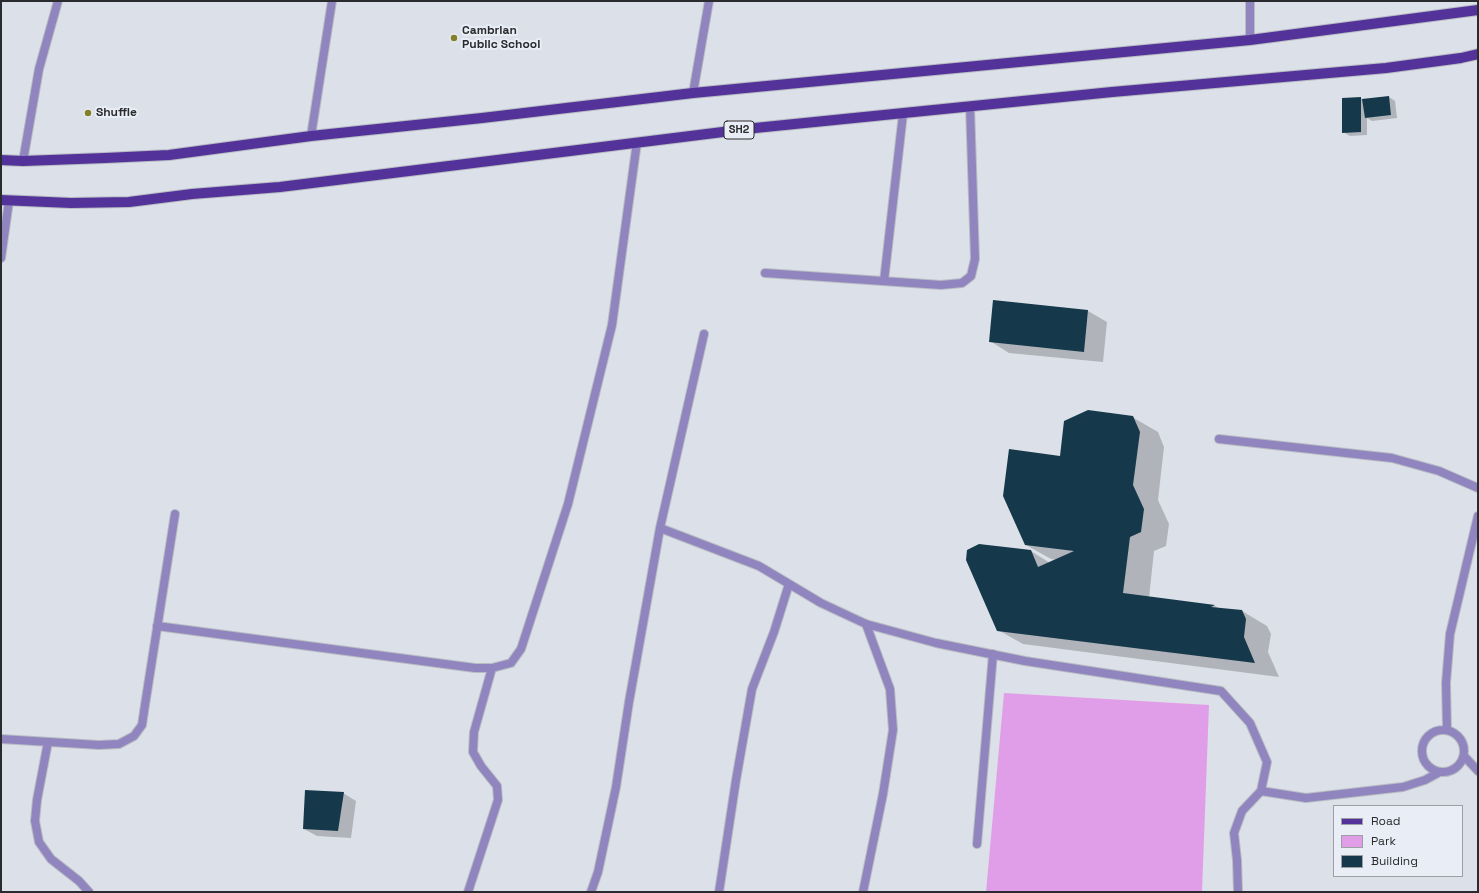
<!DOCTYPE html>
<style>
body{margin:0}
#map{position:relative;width:1479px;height:893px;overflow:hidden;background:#dce0e8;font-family:"Space Grotesk",sans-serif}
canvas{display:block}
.frame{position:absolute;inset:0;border:2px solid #2a2b2e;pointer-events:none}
.legend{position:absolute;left:1333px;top:805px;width:130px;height:72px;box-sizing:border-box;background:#e9edf5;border:1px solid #9d9fa5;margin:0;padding:5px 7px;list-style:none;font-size:12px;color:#2a2b2e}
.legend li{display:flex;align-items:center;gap:8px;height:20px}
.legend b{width:20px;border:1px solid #9d9fa5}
</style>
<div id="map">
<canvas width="1479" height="893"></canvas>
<div class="frame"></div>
<ul class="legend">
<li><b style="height:5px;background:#53339a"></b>Road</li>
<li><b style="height:11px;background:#e19ee8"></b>Park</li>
<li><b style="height:11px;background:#15394a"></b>Building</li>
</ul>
</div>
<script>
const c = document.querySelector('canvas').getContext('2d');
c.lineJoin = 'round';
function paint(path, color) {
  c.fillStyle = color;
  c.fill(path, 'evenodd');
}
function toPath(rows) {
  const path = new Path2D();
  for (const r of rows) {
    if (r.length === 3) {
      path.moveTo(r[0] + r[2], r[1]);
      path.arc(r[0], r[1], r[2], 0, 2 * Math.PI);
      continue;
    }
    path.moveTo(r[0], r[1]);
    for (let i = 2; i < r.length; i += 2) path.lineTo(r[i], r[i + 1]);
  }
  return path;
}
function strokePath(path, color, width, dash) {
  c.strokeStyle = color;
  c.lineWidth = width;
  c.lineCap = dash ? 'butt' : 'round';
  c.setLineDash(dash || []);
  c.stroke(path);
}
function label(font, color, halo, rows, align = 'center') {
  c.font = font + ' "Space Grotesk",sans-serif';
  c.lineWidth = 4;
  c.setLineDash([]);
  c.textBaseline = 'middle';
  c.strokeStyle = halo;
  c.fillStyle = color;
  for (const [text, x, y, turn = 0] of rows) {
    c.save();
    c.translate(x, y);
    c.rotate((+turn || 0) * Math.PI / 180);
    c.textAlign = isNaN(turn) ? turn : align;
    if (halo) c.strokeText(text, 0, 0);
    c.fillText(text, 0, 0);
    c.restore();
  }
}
paint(toPath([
 [1004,693,1209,705,1202,892,986,892]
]), '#e19ee8');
paint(toPath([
 [1389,97,1395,101,1397,118,1372,121,1367,118,1367,135,1350,136,1343,132,1360,98,1364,100],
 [1088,311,1107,322,1103,362,1009,353,990,341],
 [1132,417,1158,432,1164,447,1158,500,1169,524,1166,546,1154,551,1149,598,1215,606,1220,609,1242,611,1267,626,1271,634,1268,652,1279,677,1023,644,998,630,1031,551,1050,563,1057,560,1051,559,1026,545,1061,457],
 [343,793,356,801,351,838,317,836,304,829]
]), '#0003');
paint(toPath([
 [1389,96,1391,115,1365,118,1362,99],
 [1361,97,1361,132,1342,133,1342,98],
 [993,300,1088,310,1084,352,989,342],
 [1088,410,1133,416,1140,432,1133,485,1144,509,1141,532,1130,537,1123,593,1215,605,1211,607,1242,610,1246,619,1244,637,1255,663,997,631,966,560,967,550,979,544,1031,550,1038,567,1074,551,1025,545,1003,496,1009,449,1060,456,1064,421],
 [305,790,344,792,338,831,303,829]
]), '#15394a');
const service = toPath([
 [1219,439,1392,458,1439,471,1478,488],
 [660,528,759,566,821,603,866,624,936,643,1025,661,1221,691,1250,723,1267,762,1261,791],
 [1443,751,21],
 [1447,730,1446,683,1450,634,1478,516],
 [1464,756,1478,771],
 [977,844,993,654],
 [591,892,598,872,616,787,629,702,660,528,704,334],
 [719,892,736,780,752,689,774,632,789,584],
 [863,892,883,794,893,730,890,689,866,624],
 [1238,892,1237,860,1234,833,1242,811,1261,791,1306,798,1403,787,1425,780,1438,773]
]);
const minor = toPath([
 [1250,40,1250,1],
 [693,93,709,1],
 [311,136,332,1],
 [23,161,39,69,58,1],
 [1,258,9,201],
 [765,273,941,285,962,283,971,276,975,259,970,106],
 [884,281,903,114],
 [157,626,475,668,492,668,511,663,521,649,568,504,612,325,637,142],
 [1,739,99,745,119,744,134,736,142,725,145,705,175,514],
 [48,742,37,800,35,821,39,842,51,859,79,881,89,892],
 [468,892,498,800,497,786,481,766,473,752,474,732,492,668]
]);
const primary = toPath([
 [1,160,23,161,105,158,169,155,311,136,482,118,693,93,1250,40,1478,10],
 [1,200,71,203,129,202,192,194,280,187,755,128,1112,92,1386,68,1461,58,1478,54]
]);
strokePath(service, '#b8bcc3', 10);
strokePath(minor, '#b8bcc3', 10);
strokePath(primary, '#b8bcc3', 12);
strokePath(service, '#9085be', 8);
strokePath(minor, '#9085be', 8);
strokePath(primary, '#53339a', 10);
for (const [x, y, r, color] of [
 [454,38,4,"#838029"],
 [88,113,4,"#838029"]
]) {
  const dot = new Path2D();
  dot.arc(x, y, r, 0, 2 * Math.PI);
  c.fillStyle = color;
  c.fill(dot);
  strokePath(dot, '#e9edf5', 1.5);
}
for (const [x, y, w] of [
 [739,130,30]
]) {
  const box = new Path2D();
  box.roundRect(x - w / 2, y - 9, w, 18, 3);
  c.fillStyle = '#e9edf5';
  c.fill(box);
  strokePath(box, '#2a2b2e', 1);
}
label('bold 11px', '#2a2b2e', null, [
 ["SH2",739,130]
]);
label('bold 12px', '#2a2b2e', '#e9edf5', [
 ["Cambrian",462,31],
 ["Public School",462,45],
 ["Shuffle",96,113]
], 'left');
</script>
